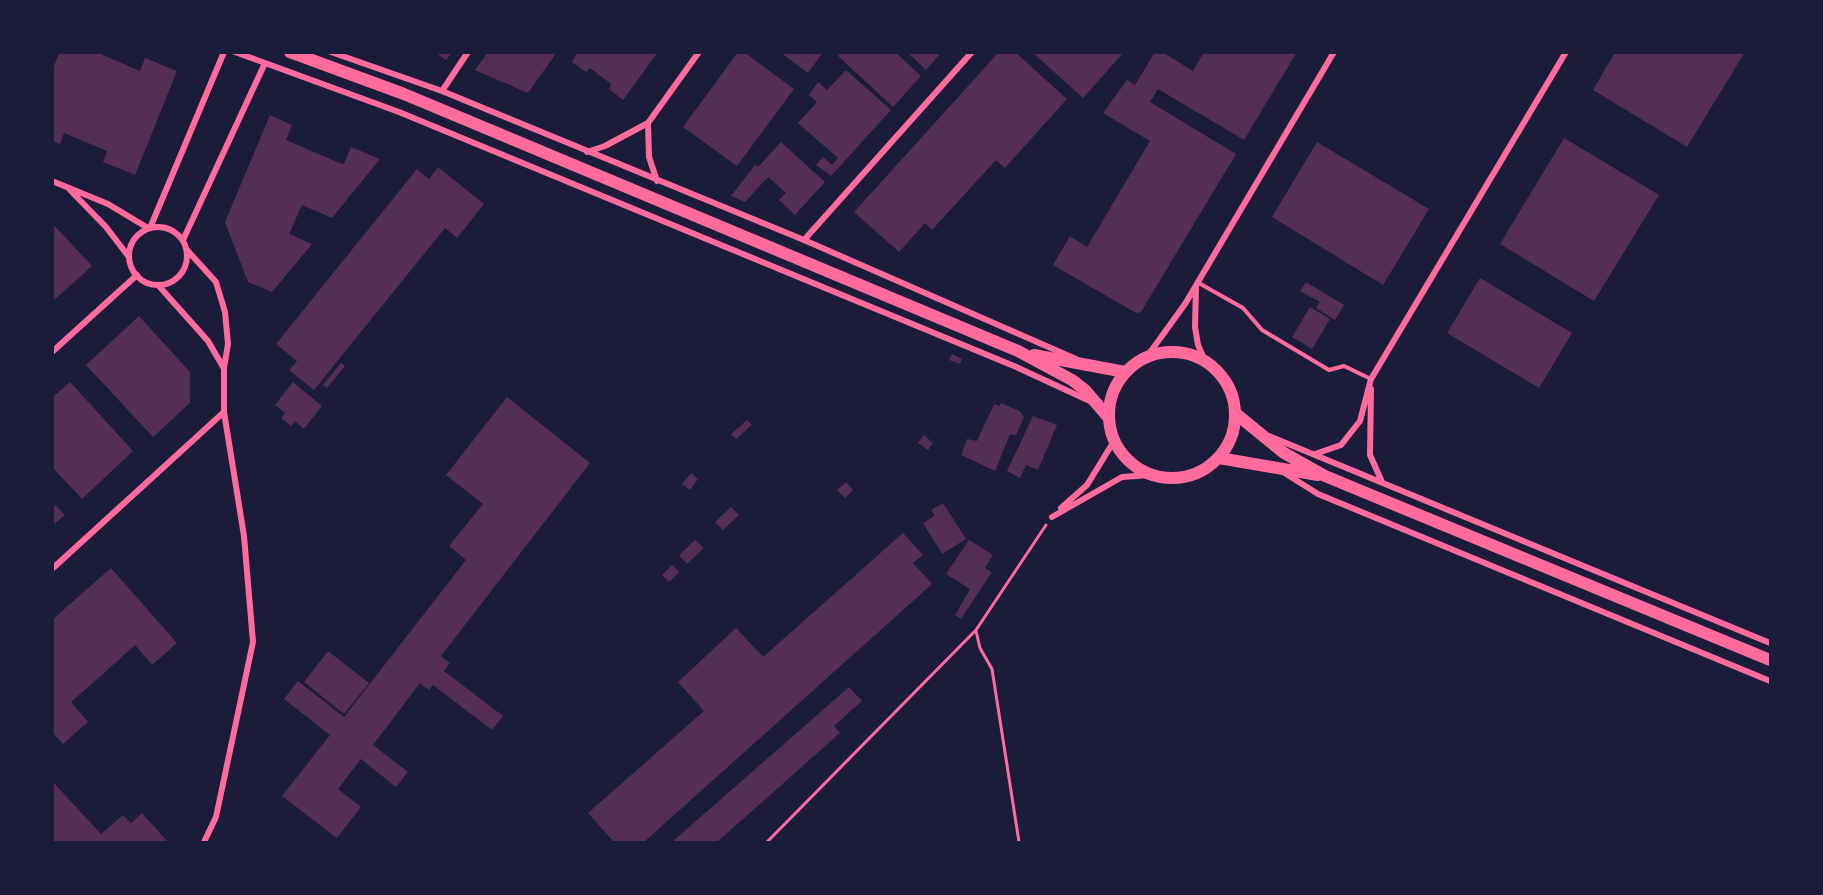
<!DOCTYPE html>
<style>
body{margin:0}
#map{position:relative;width:1823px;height:895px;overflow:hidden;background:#1b1b3a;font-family:"Times New Roman",serif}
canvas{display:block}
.frame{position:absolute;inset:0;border:54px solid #1b1b3a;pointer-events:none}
</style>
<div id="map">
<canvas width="1823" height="895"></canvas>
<div class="frame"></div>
</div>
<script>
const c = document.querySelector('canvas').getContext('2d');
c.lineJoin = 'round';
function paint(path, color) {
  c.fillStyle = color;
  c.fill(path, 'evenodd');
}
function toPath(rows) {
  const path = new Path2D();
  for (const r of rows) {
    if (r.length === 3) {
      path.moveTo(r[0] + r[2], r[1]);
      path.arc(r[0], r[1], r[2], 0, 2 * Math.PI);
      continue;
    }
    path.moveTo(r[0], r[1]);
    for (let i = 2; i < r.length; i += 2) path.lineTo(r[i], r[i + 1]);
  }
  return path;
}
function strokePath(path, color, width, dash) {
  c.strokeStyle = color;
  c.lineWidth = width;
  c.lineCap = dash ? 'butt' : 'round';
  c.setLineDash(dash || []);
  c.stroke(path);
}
paint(toPath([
 [60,52,96,52,140,71,145,58,177,71,135,175,103,162,107,151,64,133,60,144,52,141,52,70],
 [435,52,452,52,446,60],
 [488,52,557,52,528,93,475,70],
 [578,52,658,52,623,100,609,89,611,84,590,68,586,72,572,62],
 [738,52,744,52,794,89,737,166,683,127],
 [780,52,823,52,808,73],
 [841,52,895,52,921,76,893,107,838,56],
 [907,52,942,52,926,70],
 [999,52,1015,52,1067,99,1005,168,996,160,932,230,925,223,899,252,854,212],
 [1032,52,1124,52,1083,98],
 [1155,52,1162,52,1193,71,1204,52,1297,52,1244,140,1158,89,1150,102,1236,154,1141,312,1136,313,1053,265,1070,236,1087,247,1150,141,1103,113,1127,80,1135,85],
 [1615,52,1745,52,1687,147,1593,90],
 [846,70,891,110,831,176,816,165,823,157,832,165,838,158,798,123,817,102,809,95,818,82,827,90],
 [270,115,292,125,286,140,342,164,344,164,351,147,380,159,332,218,302,205,289,234,312,244,272,292,248,282,225,222],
 [1564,138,1659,195,1594,301,1500,244],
 [781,142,825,182,795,215,779,200,786,193,768,177,745,202,731,196,755,165,758,167],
 [1317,142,1429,209,1383,285,1272,217],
 [438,167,484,204,457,238,445,228,314,390,289,370,297,361,276,344,417,169,429,179],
 [52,223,92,266,52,302],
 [1480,278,1572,333,1539,388,1447,333],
 [1306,282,1344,305,1335,320,1316,308,1320,302,1300,291],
 [1310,307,1330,319,1312,349,1292,337],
 [139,316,190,372,190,403,153,437,86,365],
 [952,354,962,359,960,364,949,360],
 [341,363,345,366,327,388,323,385],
 [70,382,133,451,82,499,52,467,52,398],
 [293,382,322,406,304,429,295,421,291,426,281,418,285,413,275,405],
 [507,397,590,463,441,656,450,663,444,671,503,716,492,730,433,685,429,690,420,683,373,745,408,772,396,787,361,759,338,789,361,807,337,838,282,796,330,735,284,699,298,681,344,717,466,560,449,546,483,504,446,475],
 [1001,403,1020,411,1024,417,1016,435,1010,434,995,471,961,455,967,439,977,441,994,404,1000,406],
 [1033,416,1057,425,1038,470,1026,465,1020,478,1007,471],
 [747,420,752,425,736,439,731,434],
 [924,435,933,443,928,450,918,443],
 [691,473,698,479,690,490,682,484],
 [846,482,853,490,845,498,837,490],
 [52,502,65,515,52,526],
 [943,503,966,539,942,554,923,523,935,516,931,510],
 [731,507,739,515,723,530,715,522],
 [903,533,923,555,913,563,932,584,644,842,614,842,588,813,704,711,678,682,736,628,763,657],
 [695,540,704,548,687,564,679,555],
 [969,540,993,555,985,568,992,572,961,619,955,615,970,589,946,574],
 [672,565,679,572,669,582,662,575],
 [111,568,177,643,152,665,135,645,103,674,71,702,88,722,63,744,52,732,52,620],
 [328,651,369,683,344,714,304,682],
 [849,687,862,701,834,726,840,733,717,842,672,842],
 [52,781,101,834,123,815,131,823,142,813,168,842,52,842]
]), '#542f53');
strokePath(toPath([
 [976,631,980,648,992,669,1019,842],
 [767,842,976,630,1046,525]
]), '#ff6b9d', 3);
strokePath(toPath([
 [1197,282,1243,308,1262,330,1329,370,1344,366,1371,379]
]), '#ff6b9d', 4);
strokePath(toPath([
 [235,52,399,112,1014,366,1092,402],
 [331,52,442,91,804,240,1076,359],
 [442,91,468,52],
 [648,123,649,157,657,181],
 [587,152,605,146,648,123,699,52],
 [52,181,108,204,148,228],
 [70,190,106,227,129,257],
 [158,256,29],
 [150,228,224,52],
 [183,240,265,63],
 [804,240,972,52],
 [187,250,216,282,225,312,228,344,224,368,224,412,244,536,253,642,216,817,204,842],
 [158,285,208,341,223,367],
 [1196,286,1195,327,1198,345,1206,363],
 [52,352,137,275],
 [1146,358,1185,304,1334,52],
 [1371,389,1370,455,1382,482],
 [1269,436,1770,643],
 [1315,454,1341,445,1360,421,1371,379,1566,52],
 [1283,472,1318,494,1770,681],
 [1061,508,1087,485,1114,441],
 [1052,517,1122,477,1150,475],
 [52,569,224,412]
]), '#ff6b9d', 6);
strokePath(toPath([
 [290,52,404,94,1018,351,1072,380,1085,390,1108,417],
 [1172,415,63],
 [1034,355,1125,372],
 [1235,413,1284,453,1325,476,1770,660],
 [1219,458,1318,475]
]), '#ff6b9d', 12);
</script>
